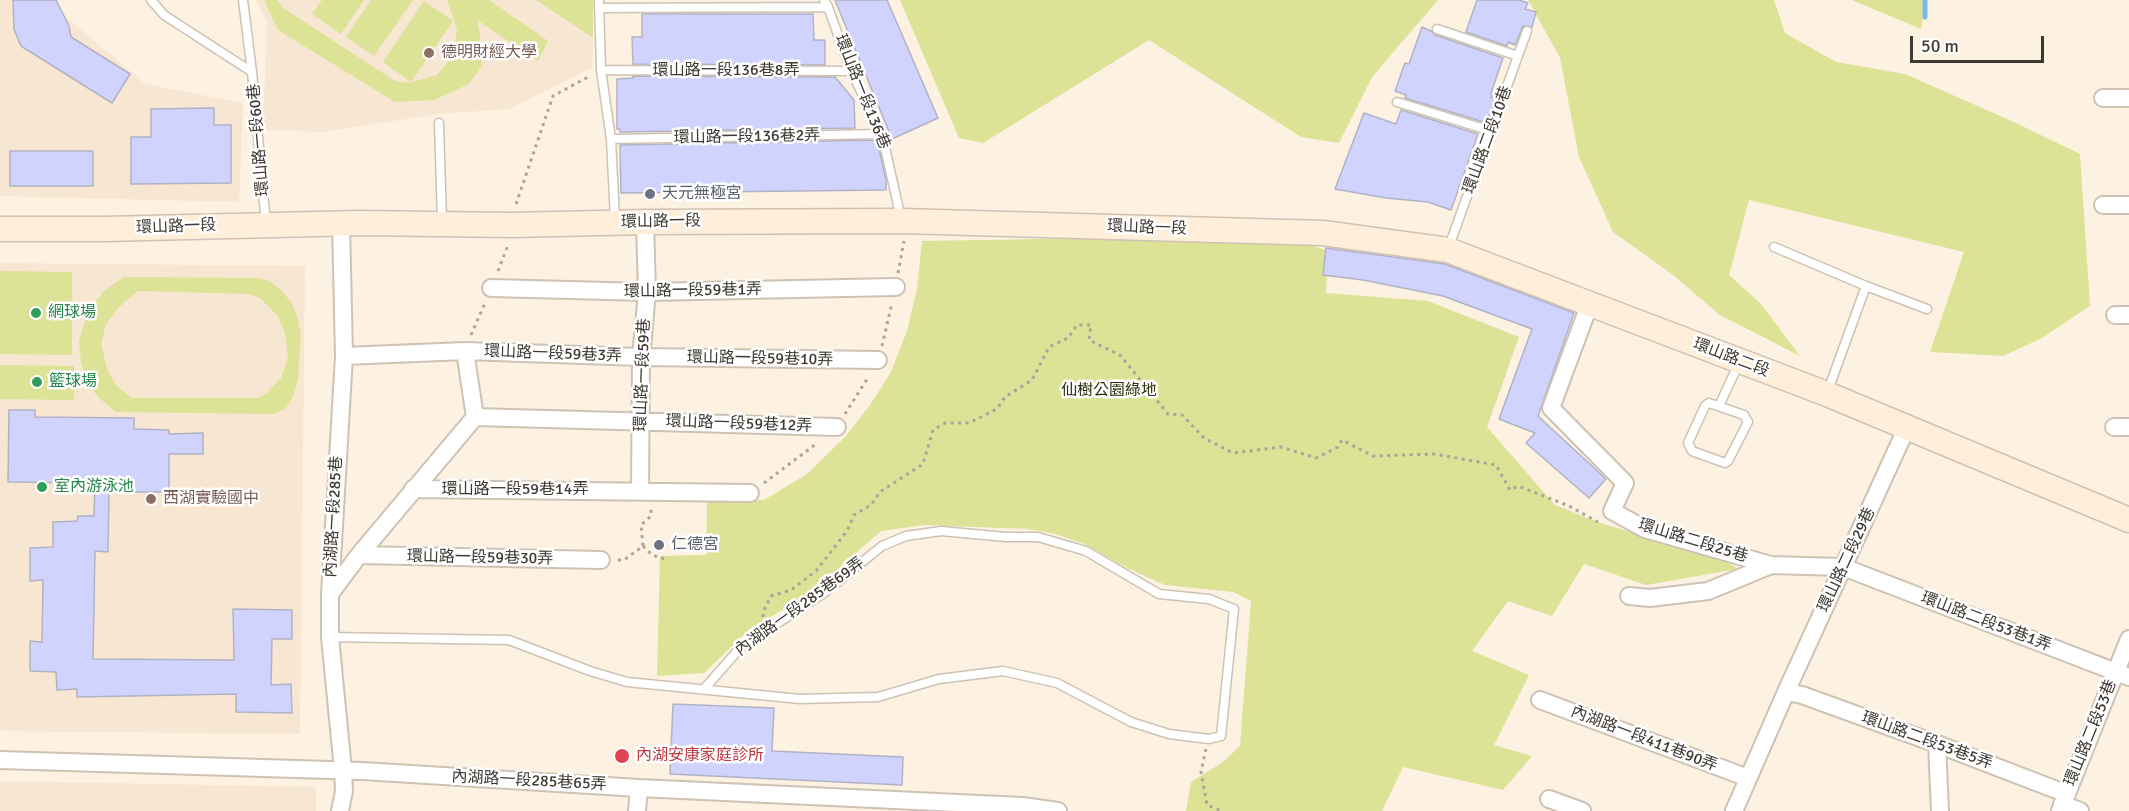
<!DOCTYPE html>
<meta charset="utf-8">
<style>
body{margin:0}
#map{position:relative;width:2129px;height:811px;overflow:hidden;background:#fdf1e2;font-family:Signika,sans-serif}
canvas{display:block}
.scale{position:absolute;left:1910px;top:36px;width:134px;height:27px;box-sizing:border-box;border:3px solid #3e3933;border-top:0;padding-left:8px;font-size:18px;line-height:21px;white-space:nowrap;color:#3e3933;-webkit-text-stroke:4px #fff;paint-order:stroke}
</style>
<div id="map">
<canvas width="2129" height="811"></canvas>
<div class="scale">50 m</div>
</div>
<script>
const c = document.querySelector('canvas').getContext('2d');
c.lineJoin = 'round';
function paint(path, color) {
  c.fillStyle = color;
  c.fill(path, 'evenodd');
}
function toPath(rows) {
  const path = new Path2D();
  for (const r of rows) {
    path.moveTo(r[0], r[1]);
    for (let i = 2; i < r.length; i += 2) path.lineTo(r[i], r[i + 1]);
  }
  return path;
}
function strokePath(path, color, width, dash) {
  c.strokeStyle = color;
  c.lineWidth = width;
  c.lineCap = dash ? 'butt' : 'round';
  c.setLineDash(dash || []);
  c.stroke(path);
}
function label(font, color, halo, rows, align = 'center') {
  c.font = font + ' Signika,"Noto Sans TC",sans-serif';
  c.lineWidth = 5;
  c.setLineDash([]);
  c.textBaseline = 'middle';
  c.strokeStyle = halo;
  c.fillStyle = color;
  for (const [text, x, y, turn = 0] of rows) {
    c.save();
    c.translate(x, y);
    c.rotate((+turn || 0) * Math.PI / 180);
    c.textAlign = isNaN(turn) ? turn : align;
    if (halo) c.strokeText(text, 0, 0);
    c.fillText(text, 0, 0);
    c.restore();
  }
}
paint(toPath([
 [0,0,58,0,58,10,145,84,243,103,239,202,0,196],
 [256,0,536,0,593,38,592,68,509,109,437,114,325,132,263,130,267,22],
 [0,263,305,266,300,734,0,731],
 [0,781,316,787,316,811,0,811]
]), '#f7e6d1');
paint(toPath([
 [264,0,277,0,283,8,395,81,408,83,437,75,449,61,455,46,457,29,447,0,489,0,548,41,538,61,477,20,480,35,482,66,469,84,434,100,395,102,278,30],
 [322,0,364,0,341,34,312,14],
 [371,0,413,0,374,56,346,37],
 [536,0,593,0,593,38],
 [900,0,1438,0,1372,77,1339,143,1301,137,1149,40,983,143,959,138],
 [1528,0,1774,0,1785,33,1836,62,1905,74,2016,123,2080,154,2090,306,2042,338,2003,356,1930,352,1964,252,1749,200,1729,275,1761,304,1800,356,1720,315,1673,275,1613,232,1579,157,1560,58],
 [1853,0,1926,0,1921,29,1854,1],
 [424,1,453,21,411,82,383,62],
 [1101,238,1292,239,1328,251,1326,293,1428,301,1519,337,1487,427,1555,505,1603,524,1720,557,1738,569,1646,585,1584,564,1552,616,1508,601,1472,651,1529,675,1494,745,1532,756,1503,790,1403,767,1382,811,1186,811,1191,782,1223,762,1240,746,1251,601,1233,592,1165,585,1127,568,1085,544,1052,533,1027,529,924,525,881,531,823,582,788,607,751,628,704,673,657,676,660,556,706,555,707,502,764,500,807,474,845,437,870,405,891,372,907,331,917,289,922,241],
 [0,271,72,272,72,355,0,354],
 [124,277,255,278,267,280,280,289,291,302,298,319,301,335,298,379,293,397,286,408,274,414,116,412,98,397,86,381,81,362,79,342,84,323,93,305,105,290],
 [138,291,249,294,260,298,277,315,285,333,288,358,281,378,268,392,259,398,131,398,116,385,107,369,101,344,106,324,119,307],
 [0,365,74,366,74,400,0,399]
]), '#dce296');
strokePath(toPath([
 [1925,0,1925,17]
]), '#7dbbee', 5);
const building = toPath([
 [13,0,56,0,69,26,71,37,130,74,112,103,21,46,14,29,13,0],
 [835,0,887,0,938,118,892,139,835,0],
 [1477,0,1519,0,1528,3,1525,9,1536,12,1532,27,1523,26,1515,45,1508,42,1507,46,1466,32,1477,0],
 [642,14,813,14,814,40,825,40,825,65,633,64,632,37,642,37,642,14],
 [1422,27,1431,31,1435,35,1503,58,1491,93,1492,93,1491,97,1495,99,1487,123,1405,98,1406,95,1395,91,1405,63,1409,64,1422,27],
 [633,76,835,77,854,100,855,128,620,132,620,129,617,129,617,79,633,78,633,76],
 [214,108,214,125,231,125,231,183,131,184,131,137,151,137,151,109,214,108],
 [1401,110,1478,134,1451,210,1428,202,1386,198,1335,189,1364,113,1396,124,1401,110],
 [877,140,886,180,886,190,621,193,620,145,877,140],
 [10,151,93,151,93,186,10,186,10,151],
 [1326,248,1445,264,1574,313,1538,416,1606,479,1589,498,1526,443,1535,433,1499,419,1532,329,1443,296,1363,280,1323,275,1326,248],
 [9,410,35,410,35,417,134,418,134,429,169,430,169,434,203,433,203,454,169,454,169,492,109,492,108,552,95,551,93,659,234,660,233,609,292,610,292,639,272,639,271,685,291,684,292,713,236,712,236,694,77,697,77,689,57,690,56,672,30,671,30,641,42,642,43,580,30,581,30,548,53,547,53,522,77,521,78,516,94,516,95,483,8,482,9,410],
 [673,704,774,708,772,751,903,757,902,785,670,774,673,704]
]);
paint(building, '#d0d3fd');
strokePath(building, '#b1b2c3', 1.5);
const lane = toPath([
 [151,0,164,15,252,72,266,224],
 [243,0,252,72],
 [599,0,601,70,611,139,615,219],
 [824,0,828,7,851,71,882,134,901,219],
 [599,8,828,7],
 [1437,29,1518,56],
 [601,70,851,71],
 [1397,102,1491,131],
 [439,123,442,221],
 [611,139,882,134],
 [1774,247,1866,286,1827,393],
 [1448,249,1527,31],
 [1866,286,1927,309],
 [1709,403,1744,415,1748,422,1728,461,1725,463,1692,451,1688,443,1705,406,1709,403],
 [1719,406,1739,363],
 [330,637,509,640,590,671,627,682,800,699,878,697,939,679,1003,671,1057,683,1131,722,1169,734,1209,739,1221,736,1234,609,1209,599,1159,594,1086,551,1038,537,1006,537,941,531,906,536,882,546,824,593,741,647,704,689]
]);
const street = toPath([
 [2103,98,2129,98],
 [2103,205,2129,205],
 [491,288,647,292,896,287],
 [1590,303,1551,408,1625,483,1612,511,1645,529,1771,565,1843,567,2129,677],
 [2115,315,2129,315],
 [344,356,465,351,641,357,878,360],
 [475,417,837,427],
 [2114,427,2129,427],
 [413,489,750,493],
 [640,491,641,357,647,292,645,222],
 [359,555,601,560],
 [330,594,359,555,475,417,465,351],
 [1629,596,1650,598,1708,591,1771,565],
 [1786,692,1802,695,1937,744,2067,794],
 [1540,700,1748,778],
 [1937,744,1940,811],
 [0,760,362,771,639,788,1022,806,1058,811],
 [1549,799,1582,811],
 [2062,804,2080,811],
 [340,811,344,791,343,770,330,637,330,594,344,356,341,223],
 [637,811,639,788],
 [1734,811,1786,692,1907,427],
 [2060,811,2129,639]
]);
const secondary = toPath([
 [0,229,104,229,360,223,511,225,645,222,902,221,1323,233,1448,250,1827,394,2129,520]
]);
strokePath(lane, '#cec2b4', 11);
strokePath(street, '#cec2b4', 20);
strokePath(secondary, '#cec2b4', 27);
strokePath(toPath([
 [516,204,553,96,590,76],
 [498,271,508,245],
 [898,273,904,241],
 [471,335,485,303],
 [882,346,892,303],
 [845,414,869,376],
 [764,483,816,444],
 [643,546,652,555,668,560],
 [618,560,624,560,643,546,641,525,651,516,651,509],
 [763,617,763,612,771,596,791,590,816,571,847,531,854,515,871,505,880,492,923,464,933,430,945,423,969,423,997,409,1005,397,1032,380,1049,347,1068,338,1077,325,1091,325,1089,340,1120,355,1168,414,1182,415,1204,438,1233,453,1281,447,1316,458,1338,447,1342,440,1373,456,1434,454,1496,465,1510,490,1518,486,1569,506,1598,522],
 [1206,749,1201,772,1207,805,1222,811]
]), '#ada499', 3, [3, 4.5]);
strokePath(lane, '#fff', 8);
strokePath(street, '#fff', 16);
strokePath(secondary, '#ffeeda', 24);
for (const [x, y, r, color] of [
 [429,53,6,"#8d6e63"],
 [650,194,6,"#6b7280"],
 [36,313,6,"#2e9e5b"],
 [37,382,6,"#2e9e5b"],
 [42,487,6,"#2e9e5b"],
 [151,499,6,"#8d6e63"],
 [659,545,6,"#6b7280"],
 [622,756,8,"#e0444e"]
]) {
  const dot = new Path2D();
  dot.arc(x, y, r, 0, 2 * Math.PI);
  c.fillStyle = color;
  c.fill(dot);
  strokePath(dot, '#fff', 2);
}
label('16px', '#785e54', '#fff', [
 ["德明財經大學",441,53],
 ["西湖實驗國中",163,499]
], 'left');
label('16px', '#3e3933', '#fff', [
 ["環山路一段136巷8弄",726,71],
 ["環山路一段136巷",862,92,68],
 ["環山路一段136巷2弄",747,137,-1],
 ["環山路一段60巷",259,140,-95],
 ["環山路二段10巷",1488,140,-70],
 ["環山路一段",661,222,-1],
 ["環山路一段",176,227,-2],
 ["環山路一段",1147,228,2],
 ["環山路一段59巷1弄",693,291,-1],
 ["環山路一段59巷3弄",553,354,2],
 ["環山路二段",1731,358,21],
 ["環山路一段59巷10弄",760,359,1],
 ["環山路一段59巷",643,375,-88],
 ["環山路一段59巷12弄",739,424,2],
 ["環山路一段59巷14弄",515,490],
 ["內湖路一段285巷",334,517,-87],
 ["環山路二段25巷",1693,541,17],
 ["環山路一段59巷30弄",480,558,1],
 ["環山路二段29巷",1847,560,-65],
 ["內湖路一段285巷69弄",800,607,-36],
 ["環山路二段53巷1弄",1986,622,21],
 ["環山路二段53巷",2091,733,-68],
 ["內湖路一段411巷90弄",1644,739,21],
 ["環山路二段53巷5弄",1927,741,20],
 ["內湖路一段285巷65弄",529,781,3]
]);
label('16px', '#5b616d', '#fff', [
 ["天元無極宮",662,194],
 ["仁德宮",671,545]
], 'left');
label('16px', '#27864d', '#fff', [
 ["網球場",48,313],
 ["籃球場",49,382],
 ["室內游泳池",54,487]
], 'left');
label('16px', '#2d2f0d', '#fff', [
 ["仙樹公園綠地",1109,391]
]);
label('16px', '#be3a42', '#fff', [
 ["內湖安康家庭診所",636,756]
], 'left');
</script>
